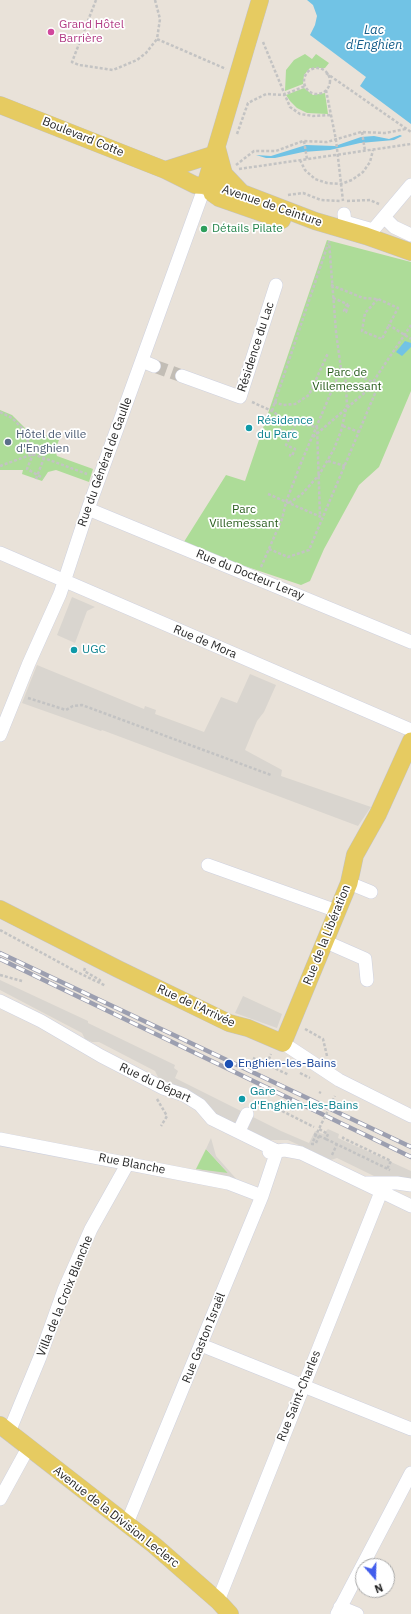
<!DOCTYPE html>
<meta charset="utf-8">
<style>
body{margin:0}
#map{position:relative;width:411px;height:1614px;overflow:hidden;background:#e9e2d9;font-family:"IBM Plex Sans",sans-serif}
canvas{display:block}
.north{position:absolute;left:355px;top:1558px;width:40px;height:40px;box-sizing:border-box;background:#fff;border:1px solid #a9a9a9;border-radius:50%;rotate:160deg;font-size:11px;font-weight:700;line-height:16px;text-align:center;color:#272727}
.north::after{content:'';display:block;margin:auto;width:14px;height:18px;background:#425dec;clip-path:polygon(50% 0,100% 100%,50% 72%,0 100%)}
</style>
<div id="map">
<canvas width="411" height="1614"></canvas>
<div class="north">N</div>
</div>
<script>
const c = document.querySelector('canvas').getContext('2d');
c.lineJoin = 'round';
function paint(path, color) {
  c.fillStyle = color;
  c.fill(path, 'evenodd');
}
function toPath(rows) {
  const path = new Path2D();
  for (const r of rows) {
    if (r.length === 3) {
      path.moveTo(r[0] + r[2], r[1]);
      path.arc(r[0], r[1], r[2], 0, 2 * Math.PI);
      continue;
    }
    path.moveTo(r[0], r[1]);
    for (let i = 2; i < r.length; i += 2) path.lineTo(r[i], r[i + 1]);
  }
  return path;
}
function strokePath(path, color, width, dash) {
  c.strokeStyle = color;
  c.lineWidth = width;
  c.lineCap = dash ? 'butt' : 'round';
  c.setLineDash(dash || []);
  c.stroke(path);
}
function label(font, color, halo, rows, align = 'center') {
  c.font = font + ' "IBM Plex Sans",sans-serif';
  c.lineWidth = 3.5;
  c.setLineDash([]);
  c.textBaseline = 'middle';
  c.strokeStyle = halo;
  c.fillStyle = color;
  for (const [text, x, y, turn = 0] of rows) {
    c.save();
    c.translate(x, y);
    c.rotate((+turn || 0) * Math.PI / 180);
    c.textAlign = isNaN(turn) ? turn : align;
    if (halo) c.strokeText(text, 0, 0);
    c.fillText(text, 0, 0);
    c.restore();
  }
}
paint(toPath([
 [305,54,312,59,316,54,329,63,325,68,310,68,304,75,303,84,285,91,286,70,294,60],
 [304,88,313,95,325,93,328,114,307,113,297,108,290,101,286,95],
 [327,240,411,262,411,391,379,467,359,485,324,549,310,581,301,585,182,545,226,475,245,481],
 [0,410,12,415,32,435,34,431,59,440,55,450,57,456,93,469,89,482,56,470,48,472,42,481,22,474,23,470,0,470],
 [206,1149,228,1173,227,1174,196,1169]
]), '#addc98');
paint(toPath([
 [72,597,95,607,87,611,75,643,57,635],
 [37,665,144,709,145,706,156,710,155,714,204,732,221,697,237,703,250,674,276,685,264,712,257,721,245,750,282,770,281,776,371,807,358,826,102,730,101,731,22,703],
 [0,980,88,1021,88,1023,175,1065,174,1068,178,1071,175,1078,281,1131,309,1143,315,1131,323,1134,328,1129,339,1134,338,1138,411,1171,411,1179,376,1177,337,1158,331,1160,288,1140,268,1140,220,1120,196,1096,158,1077,155,1071,99,1042,92,1042,85,1039,82,1033,0,990],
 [243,996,282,1014,277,1028,235,1013],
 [211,1138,216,1156,239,1182,196,1172,196,1169,228,1173,206,1149]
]), '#d9d5cf');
paint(toPath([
 [307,0,411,0,411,124,360,86,366,77,310,35,315,25,317,16,313,5],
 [400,135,402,136,394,140,360,143,330,150,303,152,275,158,266,158,256,155,271,156,306,145,335,146,361,137,374,136,389,139],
 [405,341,411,343,411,347,402,356,396,352]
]), '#71c3e5');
strokePath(toPath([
 [154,366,182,376]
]), '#c2bdb5', 13, [13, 6]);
const minor = toPath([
 [344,214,345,222,373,230,411,185],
 [384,217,394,227,411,235],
 [142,361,154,366],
 [182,376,240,397,276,285],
 [88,509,411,642],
 [0,553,411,730],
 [0,735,29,663,60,594,88,509,205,186],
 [208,865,337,911],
 [349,883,371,892],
 [324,941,365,959,367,980],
 [0,1001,41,1021,101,1056,163,1088,184,1095,200,1105,212,1119,277,1151],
 [283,1043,339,1080,411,1116],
 [239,1131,247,1114],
 [0,1139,228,1183,262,1196],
 [269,1152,285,1150,301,1153,411,1206],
 [366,1183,397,1183,411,1185],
 [201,1345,411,1429],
 [9,1432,40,1357,64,1290,91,1229,128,1163],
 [0,1499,28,1448],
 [127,1523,262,1196,277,1151],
 [218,1601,381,1192],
 [340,1607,357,1614],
 [337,1614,411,1473]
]);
const major = toPath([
 [0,105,165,170,195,185,215,186,242,193,315,221,366,236,411,252],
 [217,148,224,174,242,193],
 [165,170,215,154],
 [205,186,260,0],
 [212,193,219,198,282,220],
 [0,909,118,969,229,1023,248,1028,283,1043,349,883,355,855,378,814,411,741],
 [0,1425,154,1545,218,1601,230,1614]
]);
strokePath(minor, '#ced1df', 14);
strokePath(major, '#c3c3c3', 18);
strokePath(toPath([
 [96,0,72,62,79,65,113,70,137,60,146,53,157,39],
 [155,0,160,19,157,39,226,69],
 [263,42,290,107,300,114,313,116,331,115],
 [317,81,13],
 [326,73,411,132],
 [326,90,336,140,343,201],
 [362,132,365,151],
 [237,134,248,103,266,94,284,95,305,86],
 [304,141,307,159],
 [300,160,305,170,315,179,327,183,341,184,352,180,363,172,370,162,373,150],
 [236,165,254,151,276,151,303,141,327,142,361,132,385,133,406,129],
 [239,169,411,144],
 [288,195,303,193,321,200,340,201],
 [347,201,370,200,379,204],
 [331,285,363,298,378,299,398,308,389,325,411,339],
 [333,298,347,304,344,311,346,312,349,304],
 [378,299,365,313,362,331,382,339,389,325],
 [341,369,373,382],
 [252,402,272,411,283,419,279,433,289,439,296,423,317,427,320,517],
 [274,402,283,405,295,404,309,395,328,353],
 [272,411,328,244],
 [0,412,12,418,23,429,33,454,27,469,43,478],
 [343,426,359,432],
 [313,437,376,383],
 [289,439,286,445,295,449,292,456,289,455],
 [328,461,345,466],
 [0,466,33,454,87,474],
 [36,479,44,458],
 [268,494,321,517],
 [289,503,302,494,319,475,334,449,341,431,347,405,345,371],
 [269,549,288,557,309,550,379,384,373,382,411,325],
 [261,567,282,519,286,502,301,463,341,369,336,332,329,241],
 [28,698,66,710,73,706,82,705,271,775],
 [0,930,77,972,106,986],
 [85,968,84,971,100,980,98,983],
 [0,975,22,981],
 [305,1029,323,1039,327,1056],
 [253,1058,289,1075],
 [267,1064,271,1054],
 [300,1073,310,1078],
 [319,1092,321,1093],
 [157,1099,167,1116,161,1126],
 [291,1109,295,1111],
 [282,1111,314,1127],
 [314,1134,319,1136,316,1143],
 [319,1136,326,1139,328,1134,319,1129],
 [344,1137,343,1138,391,1161,387,1169],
 [326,1139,390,1170],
 [314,1144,312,1144,315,1137],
 [332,1155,337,1144]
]), '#c3c3c3', 2.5, [3, 2]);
strokePath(minor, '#fff', 13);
strokePath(major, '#e6cb61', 17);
const rail = toPath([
 [0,953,411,1147],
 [0,959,411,1157]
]);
strokePath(rail, '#9c9fb0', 4.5);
strokePath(rail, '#fff', 3, [9]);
strokePath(toPath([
 [315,1137,335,1096]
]), '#c3c3c3', 2.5, [3, 2]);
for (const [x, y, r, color] of [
 [51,32,4,"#d1479c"],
 [204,229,4,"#2e9e5b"],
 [249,428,4,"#0f9aa8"],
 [8,442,4,"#5c6f8a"],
 [74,650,4,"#0f9aa8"],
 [229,1064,5,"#1a4fb4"],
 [242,1099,4,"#0f9aa8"]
]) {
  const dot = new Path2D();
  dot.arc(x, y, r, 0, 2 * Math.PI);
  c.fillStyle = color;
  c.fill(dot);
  strokePath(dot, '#fff', 1.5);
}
label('12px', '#b23c85', '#fff', [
 ["Grand Hôtel",59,25],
 ["Barrière",59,39]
], 'left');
label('12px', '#272727', '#fff', [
 ["Boulevard Cotte",83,137,22],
 ["Avenue de Ceinture",272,206,19],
 ["Résidence du Lac",256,347,-72],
 ["Rue du Général de Gaulle",105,462,-70],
 ["Rue du Docteur Leray",250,575,22],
 ["Rue de Mora",205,642,23],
 ["Rue de la Libération",327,935,-68],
 ["Rue de l'Arrivée",196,1006,25],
 ["Rue du Départ",155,1083,25],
 ["Rue Blanche",132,1164,11],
 ["Villa de la Croix Blanche",65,1296,-68],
 ["Rue Gaston Israël",204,1338,-68],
 ["Rue Saint-Charles",299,1396,-68],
 ["Avenue de la Division Leclerc",116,1517,38]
]);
label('12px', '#27864d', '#fff', [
 ["Détails Pilate",212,229]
], 'left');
label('12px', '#295d1d', '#fff', [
 ["Parc de",347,373],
 ["Villemessant",347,387],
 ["Parc",244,510],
 ["Villemessant",244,524]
]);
label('12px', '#0d838f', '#fff', [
 ["Résidence",257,421],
 ["du Parc",257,435],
 ["UGC",82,650],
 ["Gare",250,1092],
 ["d'Enghien-les-Bains",250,1106]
], 'left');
label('12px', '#4e5e75', '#fff', [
 ["Hôtel de ville",16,435],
 ["d'Enghien",16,449]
], 'left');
label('12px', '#164399', '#fff', [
 ["Enghien-les-Bains",238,1064]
], 'left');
label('italic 13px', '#165f8b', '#fff', [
 ["Lac",374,30],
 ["d'Enghien",374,45]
]);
</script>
